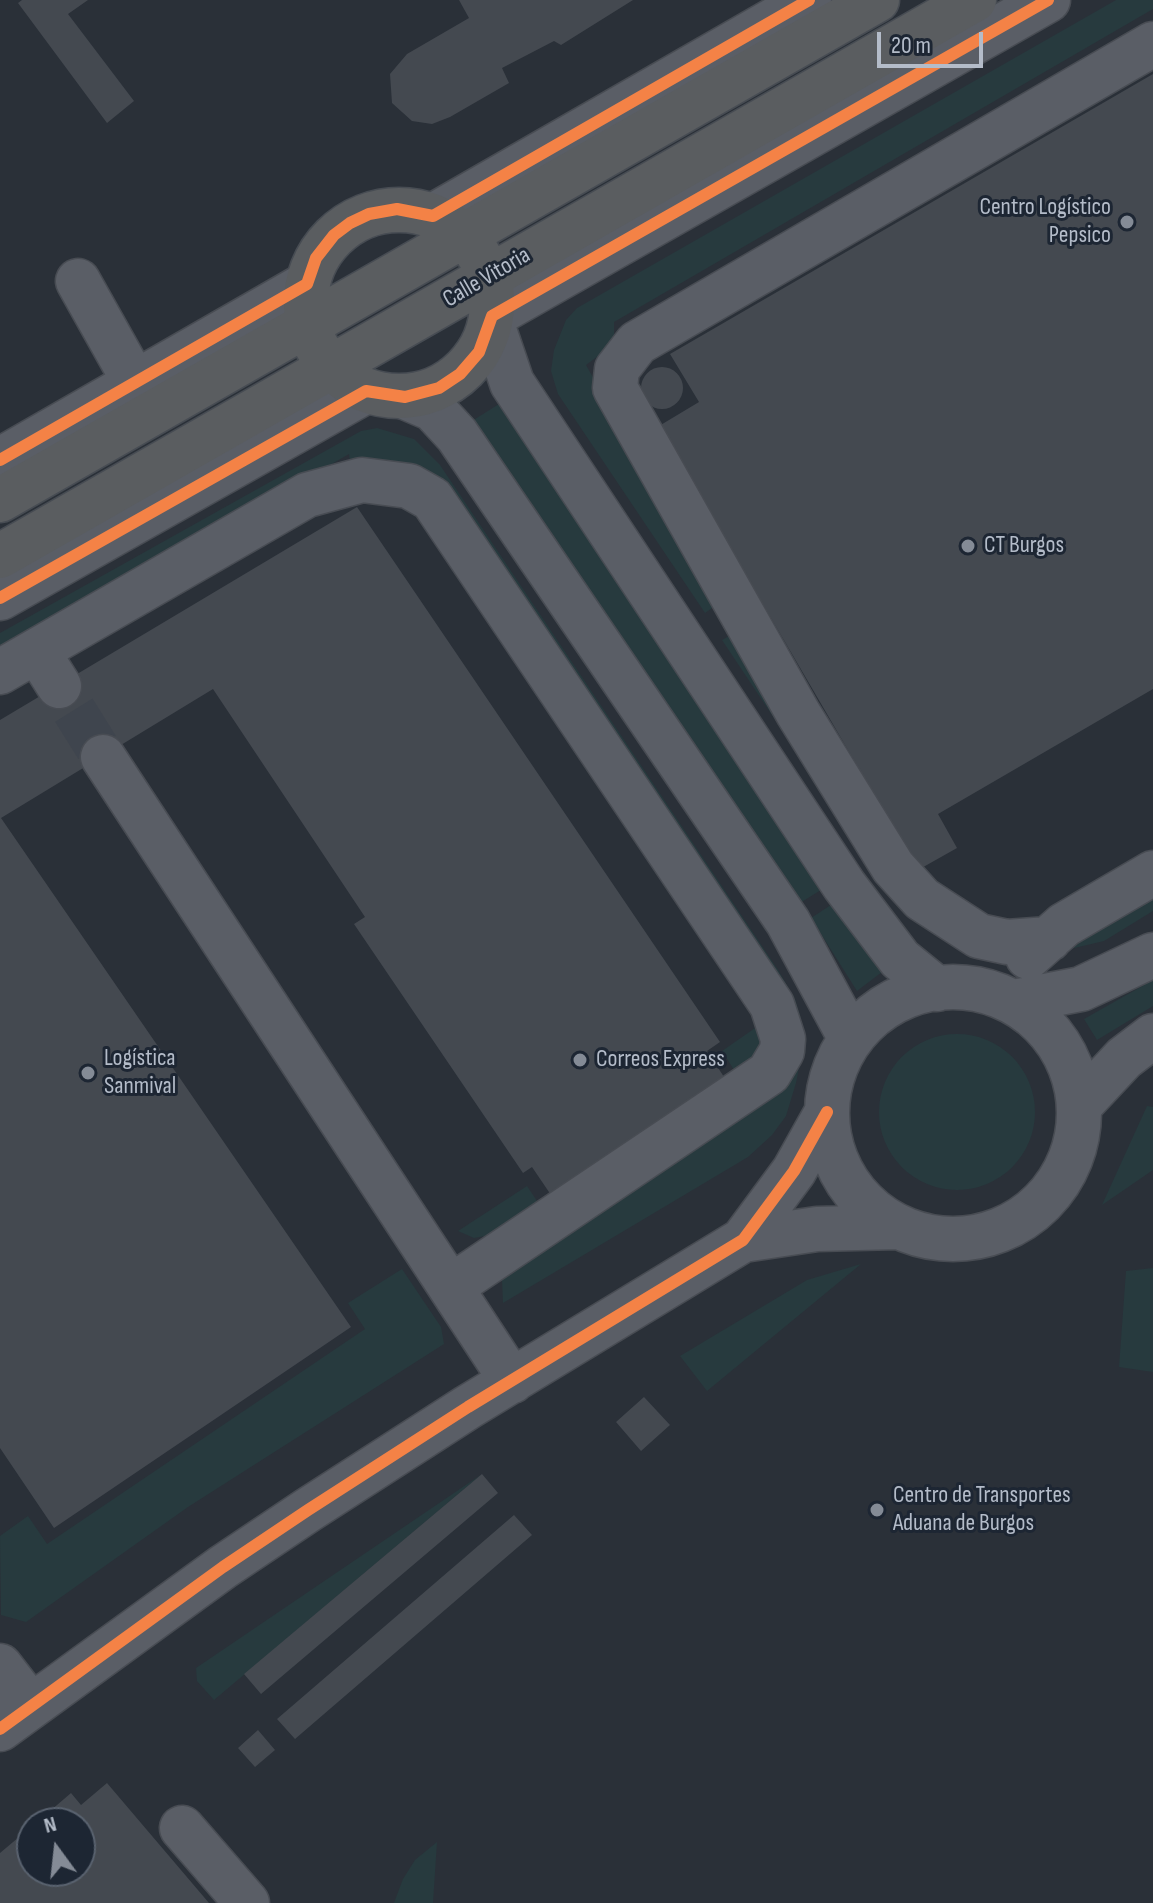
<!DOCTYPE html>
<meta charset="utf-8">
<style>
body{margin:0}
#map{position:relative;width:1153px;height:1903px;overflow:hidden;background:#2a3038;font-family:"Sofia Sans Condensed",sans-serif}
canvas{display:block}
.north{position:absolute;left:16px;top:1807px;width:80px;height:80px;box-sizing:border-box;background:#1d2633;border:2px solid #59626f;border-radius:50%;rotate:345deg;font-size:22px;font-weight:700;line-height:32px;text-align:center;color:#b4bcc9}
.north::after{content:'';display:block;margin:auto;width:28px;height:36px;background:#848b96;clip-path:polygon(50% 0,100% 100%,50% 72%,0 100%)}
.scale{position:absolute;left:877px;top:32px;width:106px;height:36px;box-sizing:border-box;border:4px solid #b4bcc9;border-top:0;padding-left:10px;font-size:24px;line-height:28px;white-space:nowrap;color:#b4bcc9;-webkit-text-stroke:6px #1d2633;paint-order:stroke}
</style>
<div id="map">
<canvas width="1153" height="1903"></canvas>
<div class="north">N</div>
<div class="scale">20 m</div>
</div>
<script>
const c = document.querySelector('canvas').getContext('2d');
c.lineJoin = 'round';
function paint(path, color) {
  c.fillStyle = color;
  c.fill(path, 'evenodd');
}
function toPath(rows) {
  const path = new Path2D();
  for (const r of rows) {
    if (r.length === 3) {
      path.moveTo(r[0] + r[2], r[1]);
      path.arc(r[0], r[1], r[2], 0, 2 * Math.PI);
      continue;
    }
    path.moveTo(r[0], r[1]);
    for (let i = 2; i < r.length; i += 2) path.lineTo(r[i], r[i + 1]);
  }
  return path;
}
function strokePath(path, color, width, dash) {
  c.strokeStyle = color;
  c.lineWidth = width;
  c.lineCap = dash ? 'butt' : 'round';
  c.setLineDash(dash || []);
  c.stroke(path);
}
function label(font, color, halo, rows, align = 'center') {
  c.font = font + ' "Sofia Sans Condensed",sans-serif';
  c.lineWidth = 6;
  c.setLineDash([]);
  c.textBaseline = 'middle';
  c.strokeStyle = halo;
  c.fillStyle = color;
  for (const [text, x, y, turn = 0] of rows) {
    c.save();
    c.translate(x, y);
    c.rotate((+turn || 0) * Math.PI / 180);
    c.textAlign = isNaN(turn) ? turn : align;
    if (halo) c.strokeText(text, 0, 0);
    c.fillText(text, 0, 0);
    c.restore();
  }
}
paint(toPath([
 [1116,0,1153,0,1153,9,614,322,614,344,586,365,711,587,712,608,705,613,558,394,551,371,554,350,566,320,577,308],
 [499,404,824,888,800,903,472,421],
 [377,428,414,439,440,465,778,970,795,999,801,1019,802,1052,796,1083,786,1116,772,1135,748,1157,503,1303,502,1279,509,1270,791,1066,429,478,351,468,349,454,0,655,0,633,361,431],
 [729,636,735,637,950,942,918,921,878,874,722,640],
 [1153,896,1153,911,1104,941,1053,953],
 [834,903,882,972,857,991,811,918],
 [1153,980,1153,1006,1097,1040,1084,1019],
 [758,1026,762,1034,758,1051,736,1073,722,1051],
 [957,1112,78],
 [1147,1106,1153,1107,1153,1170,1102,1205],
 [527,1186,539,1204,491,1235,474,1238,458,1231],
 [861,1264,707,1391,680,1356,807,1280],
 [1153,1268,1153,1372,1119,1367,1126,1271],
 [402,1269,441,1327,444,1344,188,1507,26,1622,1,1615,0,1536,28,1516,47,1544,365,1329,348,1303],
 [482,1474,214,1700,197,1681,196,1668],
 [437,1842,433,1903,394,1903,403,1879,415,1860]
]), '#273a3e');
paint(toPath([
 [22,0,88,0,68,14,134,101,107,123,18,3],
 [459,0,633,0,561,45,554,41,502,68,509,83,450,117,432,124,412,121,392,103,390,74,407,54,469,18],
 [1153,74,1153,689,938,814,957,848,918,870,659,426,699,402,670,354],
 [662,388,21],
 [357,507,720,1042,707,1051,726,1080,551,1195,532,1167,523,1173,354,924,365,917,213,689,1,818,351,1327,54,1528,0,1448,0,720],
 [644,1397,670,1425,641,1451,616,1422],
 [482,1474,498,1493,261,1694,244,1674],
 [514,1515,532,1535,295,1739,277,1719],
 [258,1730,275,1750,255,1767,238,1748],
 [107,1783,209,1903,0,1903,0,1853,32,1826,32,1871,80,1871,80,1823,36,1823,71,1793,81,1805]
]), '#444950');
strokePath(toPath([
 [39,654,103,757]
]), '#3f454e', 44, [44, 22]);
const minor = toPath([
 [433,216,809,0],
 [78,281,124,363],
 [492,316,1048,0],
 [491,321,512,383,844,885,900,959,937,989],
 [405,397,433,409,457,435,788,922,851,1039],
 [0,460,307,284],
 [0,598,366,391],
 [37,651,59,686],
 [0,672,307,495,362,480,409,486,432,499,772,1005,783,1039,782,1051,769,1073,452,1286],
 [103,757,512,1381],
 [1049,939,1007,942,979,936,922,899,893,867,798,713,615,388,617,369,637,343,1153,44],
 [1028,957,1064,925,1153,873],
 [953,1113,126],
 [1013,1002,1081,989,1153,955],
 [1079,1106,1124,1058,1153,1036],
 [743,1240,817,1229,898,1227],
 [0,1666,31,1706],
 [0,1729,223,1567,308,1510,468,1407,743,1240,794,1171,827,1112],
 [182,1828,247,1903]
]);
const highway = toPath([
 [399,303,93],
 [0,500,877,0],
 [0,556,974,0]
]);
strokePath(minor, '#484c53', 47);
strokePath(highway, '#474c53', 47);
strokePath(minor, '#5a5e66', 44);
strokePath(highway, '#5a5d60', 44);
strokePath(toPath([
 [0,460,307,284,316,258,334,235,350,223,369,214,397,209,433,216,809,0],
 [0,598,366,391,405,397,439,388,460,374,479,352,492,316,1048,0],
 [0,1729,223,1567,308,1510,468,1407,743,1240,794,1171,827,1112]
]), '#f48246', 12);
for (const [x, y, r, color] of [
 [1127,222,8,"#848b96"],
 [968,546,8,"#848b96"],
 [580,1060,8,"#848b96"],
 [88,1073,8,"#848b96"],
 [877,1510,8,"#848b96"]
]) {
  const dot = new Path2D();
  dot.arc(x, y, r, 0, 2 * Math.PI);
  c.fillStyle = color;
  c.fill(dot);
  strokePath(dot, '#1d2633', 3);
}
label('24px', '#b4bcc9', '#1d2633', [
 ["Centro Logístico",1111,208,"right"],
 ["Pepsico",1111,236,"right"],
 ["CT Burgos",984,546],
 ["Logística",104,1059],
 ["Sanmival",104,1087],
 ["Correos Express",596,1060],
 ["Centro de Transportes",893,1496],
 ["Aduana de Burgos",893,1524]
], 'left');
label('24px', '#b4bcc9', '#1d2633', [
 ["Calle Vitoria",487,278,-30]
]);
</script>
